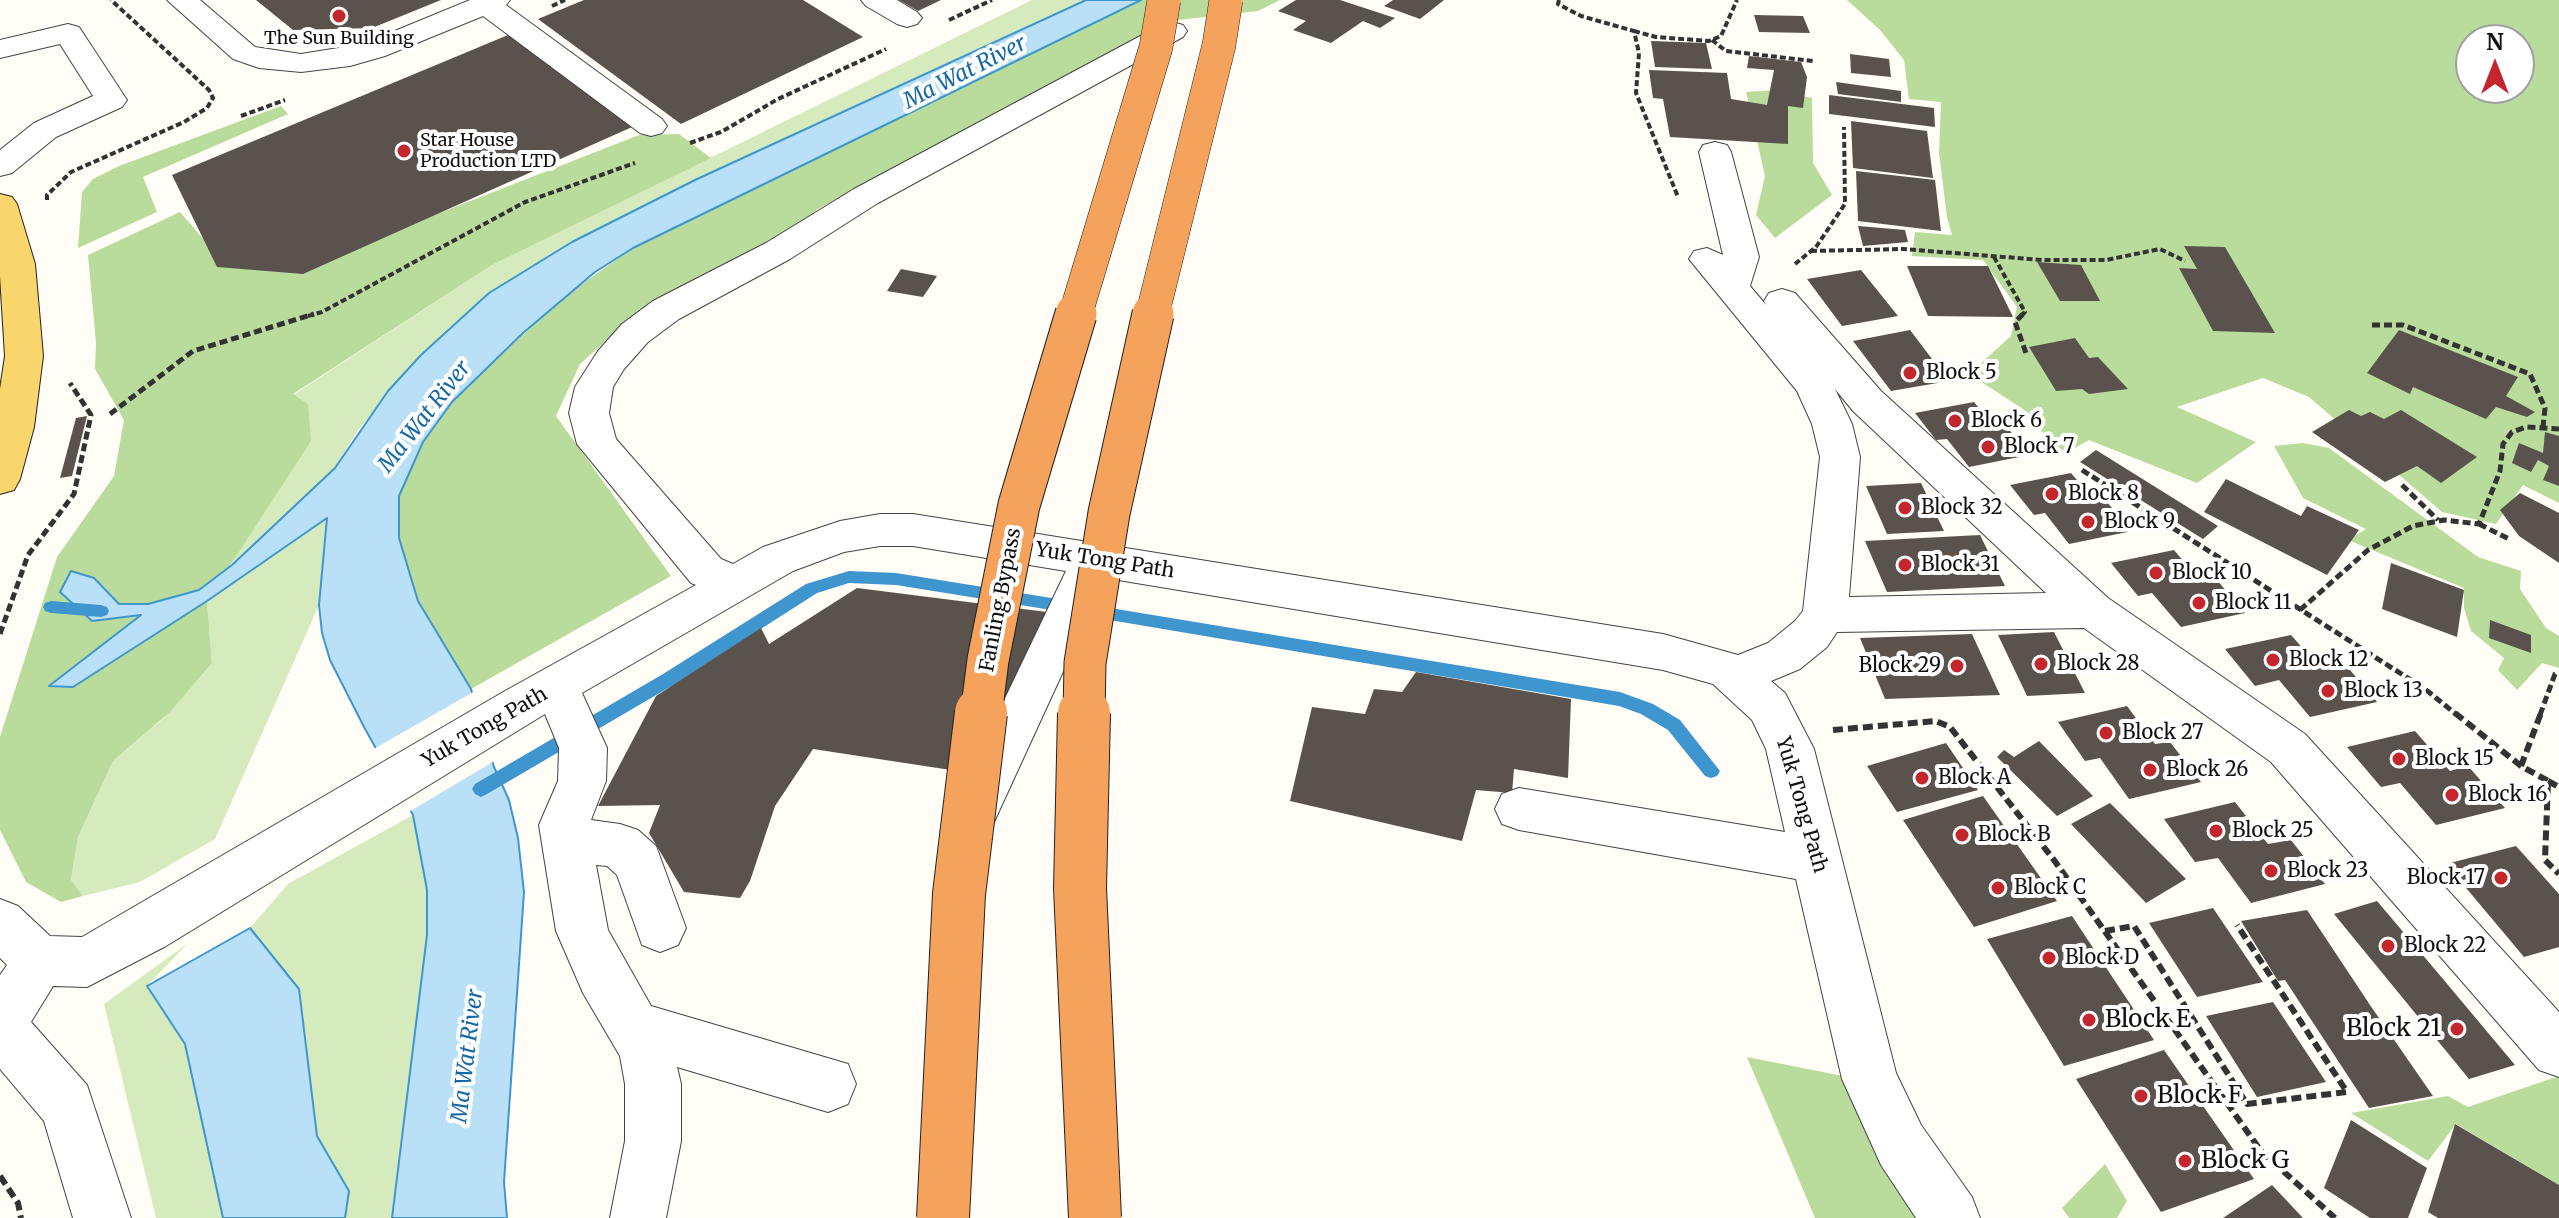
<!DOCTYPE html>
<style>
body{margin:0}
#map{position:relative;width:2559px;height:1218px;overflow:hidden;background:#fffdf5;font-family:Merriweather,serif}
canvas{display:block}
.north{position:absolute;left:2455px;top:24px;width:80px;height:80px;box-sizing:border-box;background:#fff;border:2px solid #a0a0a0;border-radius:50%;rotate:0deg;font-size:22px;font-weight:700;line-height:32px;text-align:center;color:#111}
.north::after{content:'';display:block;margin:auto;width:28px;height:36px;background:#c4262e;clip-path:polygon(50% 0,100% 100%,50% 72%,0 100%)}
</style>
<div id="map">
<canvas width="2559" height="1218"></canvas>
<div class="north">N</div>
</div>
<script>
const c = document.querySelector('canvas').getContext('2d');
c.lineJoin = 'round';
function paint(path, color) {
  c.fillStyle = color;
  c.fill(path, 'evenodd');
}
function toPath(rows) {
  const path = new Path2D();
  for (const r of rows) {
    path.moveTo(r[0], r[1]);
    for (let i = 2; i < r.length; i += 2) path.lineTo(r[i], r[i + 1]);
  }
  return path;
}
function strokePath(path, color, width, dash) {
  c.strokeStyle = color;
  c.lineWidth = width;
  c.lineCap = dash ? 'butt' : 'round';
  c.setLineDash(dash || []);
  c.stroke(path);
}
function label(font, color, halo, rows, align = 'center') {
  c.font = font + ' Merriweather,serif';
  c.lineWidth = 8;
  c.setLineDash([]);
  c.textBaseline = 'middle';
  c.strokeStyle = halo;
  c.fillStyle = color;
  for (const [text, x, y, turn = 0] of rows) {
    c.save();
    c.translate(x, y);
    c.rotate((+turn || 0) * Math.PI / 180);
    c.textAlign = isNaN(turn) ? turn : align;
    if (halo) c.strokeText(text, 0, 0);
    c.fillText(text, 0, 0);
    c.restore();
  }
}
paint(toPath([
 [1032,0,1086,0,695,180,572,242,489,293,421,355,358,430,335,468,232,565,293,395,492,265],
 [327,517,319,605,215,839,140,882,83,896,71,880,78,837,113,761,165,717,212,663,207,601],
 [413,815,427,890,427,935,392,1218,345,1218,349,1191,317,1136,299,989,250,928,288,884],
 [187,944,147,986,185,1044,223,1218,156,1218,104,1004]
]), '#d5ebbd');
paint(toPath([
 [1141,0,1280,0,1258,11,1169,21,818,209,795,227,634,316,580,364,556,416,671,576,471,689,418,601,399,538,399,496,409,467,431,427,452,402,562,298,633,248],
 [1847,0,2559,0,2559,503,2523,485,2496,524,2442,512,2309,397,2263,378,2177,407,2256,442,2197,483,2089,440,2066,453,2048,439,2023,409,1969,374,2011,336,2017,307,1983,260,1912,256,1915,232,1952,235,1947,217,1939,153,1941,102,1909,99,1904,60,1880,30],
 [2471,40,2519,40,2519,88,2471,88],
 [1775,90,1812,98,1813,163,1832,195,1775,238,1756,215,1765,176,1746,92],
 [281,106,288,114,143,177,157,212,78,248,82,192,93,179,119,166],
 [679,134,711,158,492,265,293,394,308,404,311,441,207,601,212,663,170,712,113,761,78,837,71,880,83,896,61,902,26,882,0,830,0,737,57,557,114,476,124,420,95,369,96,343,88,255,180,212,223,262,299,268,639,135],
 [2303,443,2329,448,2478,557,2521,571,2520,589,2546,628,2559,636,2559,668,2542,663,2517,690,2498,670,2504,658,2471,631,2464,608,2464,588,2348,540,2366,529,2303,498,2274,446],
 [1747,1057,1853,1078,1925,1218,1815,1218],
 [2559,1076,2559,1185,2456,1124,2428,1161,2351,1113,2448,1096,2468,1107],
 [2105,1164,2127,1201,2117,1218,2069,1218,2062,1208]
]), '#b9dc9c');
const water = toPath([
 [1086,0,1141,0,633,248,595,272,523,333,452,402,423,442,399,496,399,538,418,601,471,689,494,767,509,800,518,838,524,892,504,1182,507,1218,392,1218,427,935,427,890,413,815,364,727,330,660,322,633,319,605,327,518,207,601,73,687,49,686,141,615,92,621,60,592,71,571,94,578,119,604,148,604,199,590,232,565,335,468,388,391,421,355,489,293,572,242,695,180,1086,0],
 [250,928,299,989,317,1136,349,1191,345,1218,223,1218,185,1044,147,986,250,928]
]);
paint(water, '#b9e0f7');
strokePath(water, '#3f96cf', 2);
paint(toPath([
 [475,691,496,760,407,813,372,750]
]), '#fffdf5');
paint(toPath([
 [849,571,896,573,1070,601,1076,603,1078,607,1076,611,1070,613,896,585,849,583,817,593,675,684,487,794,481,797,475,794,472,789,475,784,663,674,806,584,849,571],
 [51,601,101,605,107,607,109,611,107,615,101,617,51,613,45,611,43,607,45,603,51,601],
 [1092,605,1620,692,1653,704,1680,720,1720,771,1717,776,1711,778,1705,776,1668,730,1641,714,1619,706,1092,617,1086,615,1084,611,1086,607,1092,605]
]), '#3f96cf');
paint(toPath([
 [256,0,441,0,372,28,293,30],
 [584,0,803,0,863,37,681,124,538,19],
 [899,0,941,0,918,11],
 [1296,0,1340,0,1395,18,1380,28,1363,21,1331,43,1293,30,1306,21,1278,11],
 [1393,0,1444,0,1420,19,1384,6],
 [1754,15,1803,16,1810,33,1759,32],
 [508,35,632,127,303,274,217,267,172,175],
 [1651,41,1706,43,1712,69,1655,67],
 [1850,54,1889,59,1891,77,1851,73],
 [1749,56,1801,62,1807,77,1803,108,1788,106,1788,144,1670,137,1663,99,1653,98,1649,70,1727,73,1731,99,1767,105,1774,70,1747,68],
 [1836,82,1901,91,1901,102,1838,94],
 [1829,95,1934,108,1935,127,1829,114],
 [1851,121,1927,131,1933,178,1853,168],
 [1856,171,1935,180,1941,231,1858,221],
 [1858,226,1905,230,1908,242,1863,246],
 [2184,246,2225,247,2275,333,2213,331,2179,268,2197,269],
 [2037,262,2081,265,2100,301,2060,301],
 [1907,266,1988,266,2013,317,1928,316],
 [901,269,937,276,923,297,887,291],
 [1861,270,1898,316,1842,326,1807,279],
 [1910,330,1929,355,1949,381,1891,391,1853,341],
 [2399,330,2518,377,2506,396,2535,412,2527,417,2496,407,2486,419,2413,387,2410,394,2367,373],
 [2075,338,2089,358,2098,357,2128,389,2089,394,2082,389,2056,391,2029,347],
 [1974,402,1996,429,2007,427,2029,455,1969,467,1947,439,1936,440,1915,413],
 [2349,410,2361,416,2370,412,2384,419,2401,410,2477,457,2441,483,2417,466,2385,482,2312,432],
 [87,416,72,476,60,478,76,418],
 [2545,432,2559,436,2559,486,2543,480,2549,466,2538,460,2531,472,2512,463,2519,443,2543,453],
 [2096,450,2218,526,2203,539,2080,462],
 [2071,473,2096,502,2106,501,2132,531,2069,544,2045,513,2034,515,2010,485],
 [2226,479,2301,516,2307,506,2359,530,2327,575,2204,512],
 [1921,483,1944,531,1887,534,1866,486],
 [2520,493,2559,513,2559,563,2519,536,2500,510],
 [1980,535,2005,586,1887,592,1865,541],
 [2174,550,2202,583,2216,579,2245,613,2181,627,2152,593,2138,596,2111,563],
 [2391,563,2464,590,2457,637,2382,609],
 [857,588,1047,612,977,774,813,749,775,806,750,881,740,898,684,892,649,833,660,805,598,806,656,696,761,628,769,644],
 [2490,620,2531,635,2531,653,2489,638],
 [2054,632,2085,693,2027,696,1998,635],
 [1972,634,2000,695,1885,699,1860,638],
 [2291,635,2322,670,2345,664,2377,702,2310,717,2279,680,2255,686,2225,649],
 [1416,672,1571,699,1568,778,1514,769,1512,793,1476,790,1462,841,1290,801,1312,707,1365,714,1374,689,1402,692],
 [2127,706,2155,744,2170,742,2201,782,2129,799,2100,758,2085,761,2058,722],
 [2415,731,2450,771,2468,766,2505,808,2436,825,2400,783,2381,787,2347,747],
 [2039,741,2093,796,2057,816,1997,757,2004,750,2014,757],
 [1946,743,1978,790,1897,812,1867,766],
 [1983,796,2057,901,1974,927,1903,820],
 [2235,802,2268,844,2291,840,2325,884,2251,903,2218,858,2195,862,2164,819],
 [2110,803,2186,879,2146,903,2071,824],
 [2516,846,2559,894,2559,947,2524,957,2446,864],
 [2377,901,2443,979,2515,1065,2469,1079,2334,914],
 [2213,908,2263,982,2197,997,2149,923],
 [2307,910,2370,1005,2433,1096,2369,1108,2285,980,2278,981,2241,921],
 [2072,916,2154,1040,2064,1066,1987,939],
 [2273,1002,2326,1082,2257,1097,2206,1016],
 [2164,1050,2254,1179,2161,1212,2076,1079],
 [2351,1120,2427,1168,2408,1218,2370,1218,2324,1188],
 [2455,1124,2559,1185,2559,1218,2438,1218,2428,1212],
 [2272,1185,2303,1218,2223,1218]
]), '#5a524d');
const minor = toPath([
 [167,0,200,0,255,47,301,54,363,44,470,0,510,0,506,5,662,119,667,126,662,133,651,136,640,133,483,16,385,56,350,66,301,72,259,68,233,59,167,0],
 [861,0,897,0,917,12,922,18,917,24,907,27,897,24,866,6,861,0],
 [1172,22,1183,25,1187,31,1183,37,878,203,790,259,679,319,648,342,624,369,613,387,609,413,616,439,721,559,733,564,763,547,840,521,880,514,913,514,1663,634,1738,655,1768,643,1795,621,1803,611,1820,457,1812,424,1797,391,1689,259,1694,251,1707,248,1723,255,1699,152,1703,145,1715,142,1727,145,1731,152,1759,257,1750,286,1766,305,1764,301,1769,293,1782,289,1795,293,1881,391,2108,598,2305,734,2559,1012,2559,1077,2539,1070,2271,762,2084,628,1837,632,1827,647,1800,669,1771,681,1785,693,1814,749,1896,1073,1921,1125,1972,1197,1980,1218,1916,1218,1881,1165,1842,1079,1796,879,1519,830,1502,824,1495,809,1502,794,1519,788,1785,832,1766,749,1752,720,1713,684,1663,670,1106,578,994,822,977,828,960,822,953,807,1066,571,913,546,880,546,844,552,793,571,582,693,607,748,606,781,591,820,620,824,638,830,656,846,686,928,678,945,660,952,642,945,617,875,607,866,596,865,608,930,651,1006,848,1064,856,1084,848,1104,828,1112,677,1067,681,1084,681,1141,666,1218,610,1218,625,1141,625,1084,620,1056,583,993,556,931,539,825,558,781,559,748,545,714,166,946,87,987,53,986,31,1022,87,1085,131,1218,73,1218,44,1121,0,1069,0,975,7,965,0,958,0,899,18,906,50,936,82,937,505,691,696,585,691,583,577,444,569,413,575,387,598,351,622,324,653,301,766,243,854,189,1161,25,1172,22],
 [1835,389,1853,411,2046,593,1849,597,1860,457,1852,424,1835,389],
 [68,24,79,27,127,100,122,107,56,137,12,173,0,176,0,150,34,123,93,96,60,44,0,58,0,40,68,24]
]);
const major = toPath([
 [0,194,12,197,17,204,35,264,43,356,34,427,20,479,14,490,0,494,0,389,5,356,0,276,0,194]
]);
strokePath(minor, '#444', 2);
strokePath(major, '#222', 2);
strokePath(toPath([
 [1559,0,1558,4,1581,16,1634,31,1639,53,1636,93,1678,197],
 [552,6,565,0],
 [949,20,992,0],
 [1634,31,1656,37,1709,41,1721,36,1737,0],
 [1712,40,1726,51,1813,61],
 [241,116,285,100],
 [690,143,721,132,778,99,886,49],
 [47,200,47,195,71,172,184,122,207,108,213,98,209,90,111,0],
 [1811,251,1903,249,2042,260,2106,260,2160,249,2185,261],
 [1994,257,2025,312,2021,316],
 [1795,264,1816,247,1845,204,1844,127],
 [308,316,322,312,525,202,635,163]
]), '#333', 4, [6, 3]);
strokePath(toPath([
 [2023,314,2015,322,2026,353],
 [2372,325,2403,325,2530,374,2545,408,2543,427],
 [110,414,193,351,314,314],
 [2082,470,2425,689,2457,715],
 [2402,485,2438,520],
 [2479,524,2511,540],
 [2300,610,2368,550,2413,526,2444,520,2479,524,2500,471,2503,444,2512,432,2526,427,2559,429],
 [0,634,28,555,74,494,91,415,70,383],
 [2540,715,2555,674,2559,672]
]), '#333', 5, [8, 4]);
strokePath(toPath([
 [2455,713,2521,766,2548,781,2545,860,2559,874],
 [1833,730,1936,721,1950,727,2054,860,2261,1151,2335,1218],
 [2521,766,2541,713],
 [2548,781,2559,787],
 [2105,931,2134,926,2247,1104,2347,1092,2237,925],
 [0,1176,18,1203,21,1218]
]), '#333', 6, [10, 5]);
paint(minor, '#fff');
paint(major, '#f9d66b');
const highwayBridgeFar2 = toPath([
 [1075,316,1156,47,1164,0],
 [1152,316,1219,45,1226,0]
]);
const highwayBridgeFar1 = toPath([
 [981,715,988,660,1019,505,1076,314],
 [1084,715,1085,663,1109,513,1153,314]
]);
const highwayBridge = toPath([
 [1084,713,1080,888,1095,1218],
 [943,1218,959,894,981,713]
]);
strokePath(highwayBridgeFar2, '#222', 34, []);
strokePath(highwayBridgeFar1, '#222', 43, []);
strokePath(highwayBridge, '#222', 54, []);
strokePath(highwayBridgeFar2, '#f5a25d', 33);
strokePath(highwayBridgeFar1, '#f5a25d', 41);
strokePath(highwayBridge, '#f5a25d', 52);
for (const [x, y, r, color] of [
 [339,16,8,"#c4262e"],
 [404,151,8,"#c4262e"],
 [1910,373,8,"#c4262e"],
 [1955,421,8,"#c4262e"],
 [1988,447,8,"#c4262e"],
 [2052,494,8,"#c4262e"],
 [1905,508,8,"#c4262e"],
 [2088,522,8,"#c4262e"],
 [1905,565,8,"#c4262e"],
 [2156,573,8,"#c4262e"],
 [2199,603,8,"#c4262e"],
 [2273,660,8,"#c4262e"],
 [2041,664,8,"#c4262e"],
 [1957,666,8,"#c4262e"],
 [2328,691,8,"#c4262e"],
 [2106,733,8,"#c4262e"],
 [2399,759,8,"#c4262e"],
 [2150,770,8,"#c4262e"],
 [1922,778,8,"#c4262e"],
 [2452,795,8,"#c4262e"],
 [2216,831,8,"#c4262e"],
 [1962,835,8,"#c4262e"],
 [2271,871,8,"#c4262e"],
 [2501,878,8,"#c4262e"],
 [1998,888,8,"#c4262e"],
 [2388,946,8,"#c4262e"],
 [2049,958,8,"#c4262e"],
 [2089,1020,8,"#c4262e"],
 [2457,1029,8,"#c4262e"],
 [2141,1096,8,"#c4262e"],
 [2185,1161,8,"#c4262e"]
]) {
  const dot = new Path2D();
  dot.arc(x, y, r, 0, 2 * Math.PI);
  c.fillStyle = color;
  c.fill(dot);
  strokePath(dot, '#fff', 3);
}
label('18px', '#111', '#fff', [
 ["The Sun Building",339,39],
 ["Star House",420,141,"left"],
 ["Production LTD",420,162,"left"]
]);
label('20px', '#111', '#fff', [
 ["Block 5",1926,373],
 ["Block 6",1971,421],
 ["Block 7",2004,447],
 ["Block 8",2068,494],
 ["Block 32",1921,508],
 ["Block 9",2104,522],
 ["Block 31",1921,565],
 ["Block 10",2172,573],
 ["Block 11",2215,603],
 ["Block 12",2289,660],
 ["Block 28",2057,664],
 ["Block 29",1941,666,"right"],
 ["Block 13",2344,691],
 ["Block 27",2122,733],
 ["Block 15",2415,759],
 ["Block 26",2166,770],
 ["Block A",1938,778],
 ["Block 16",2468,795],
 ["Block 25",2232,831],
 ["Block B",1978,835],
 ["Block 23",2287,871],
 ["Block 17",2485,878,"right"],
 ["Block C",2014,888],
 ["Block 22",2404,946],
 ["Block D",2065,958]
], 'left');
label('20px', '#111', '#fff', [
 ["Yuk Tong Path",1105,561,9],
 ["Fanling Bypass",1001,600,-79],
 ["Yuk Tong Path",485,728,-30],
 ["Yuk Tong Path",1801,805,74]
]);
label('italic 22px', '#1768a6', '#fff', [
 ["Ma Wat River",965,73,-27],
 ["Ma Wat River",425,417,-52],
 ["Ma Wat River",468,1056,-83]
]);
label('24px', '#111', '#fff', [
 ["Block E",2105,1020],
 ["Block 21",2441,1029,"right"],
 ["Block F",2157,1096],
 ["Block G",2201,1161]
], 'left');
</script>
